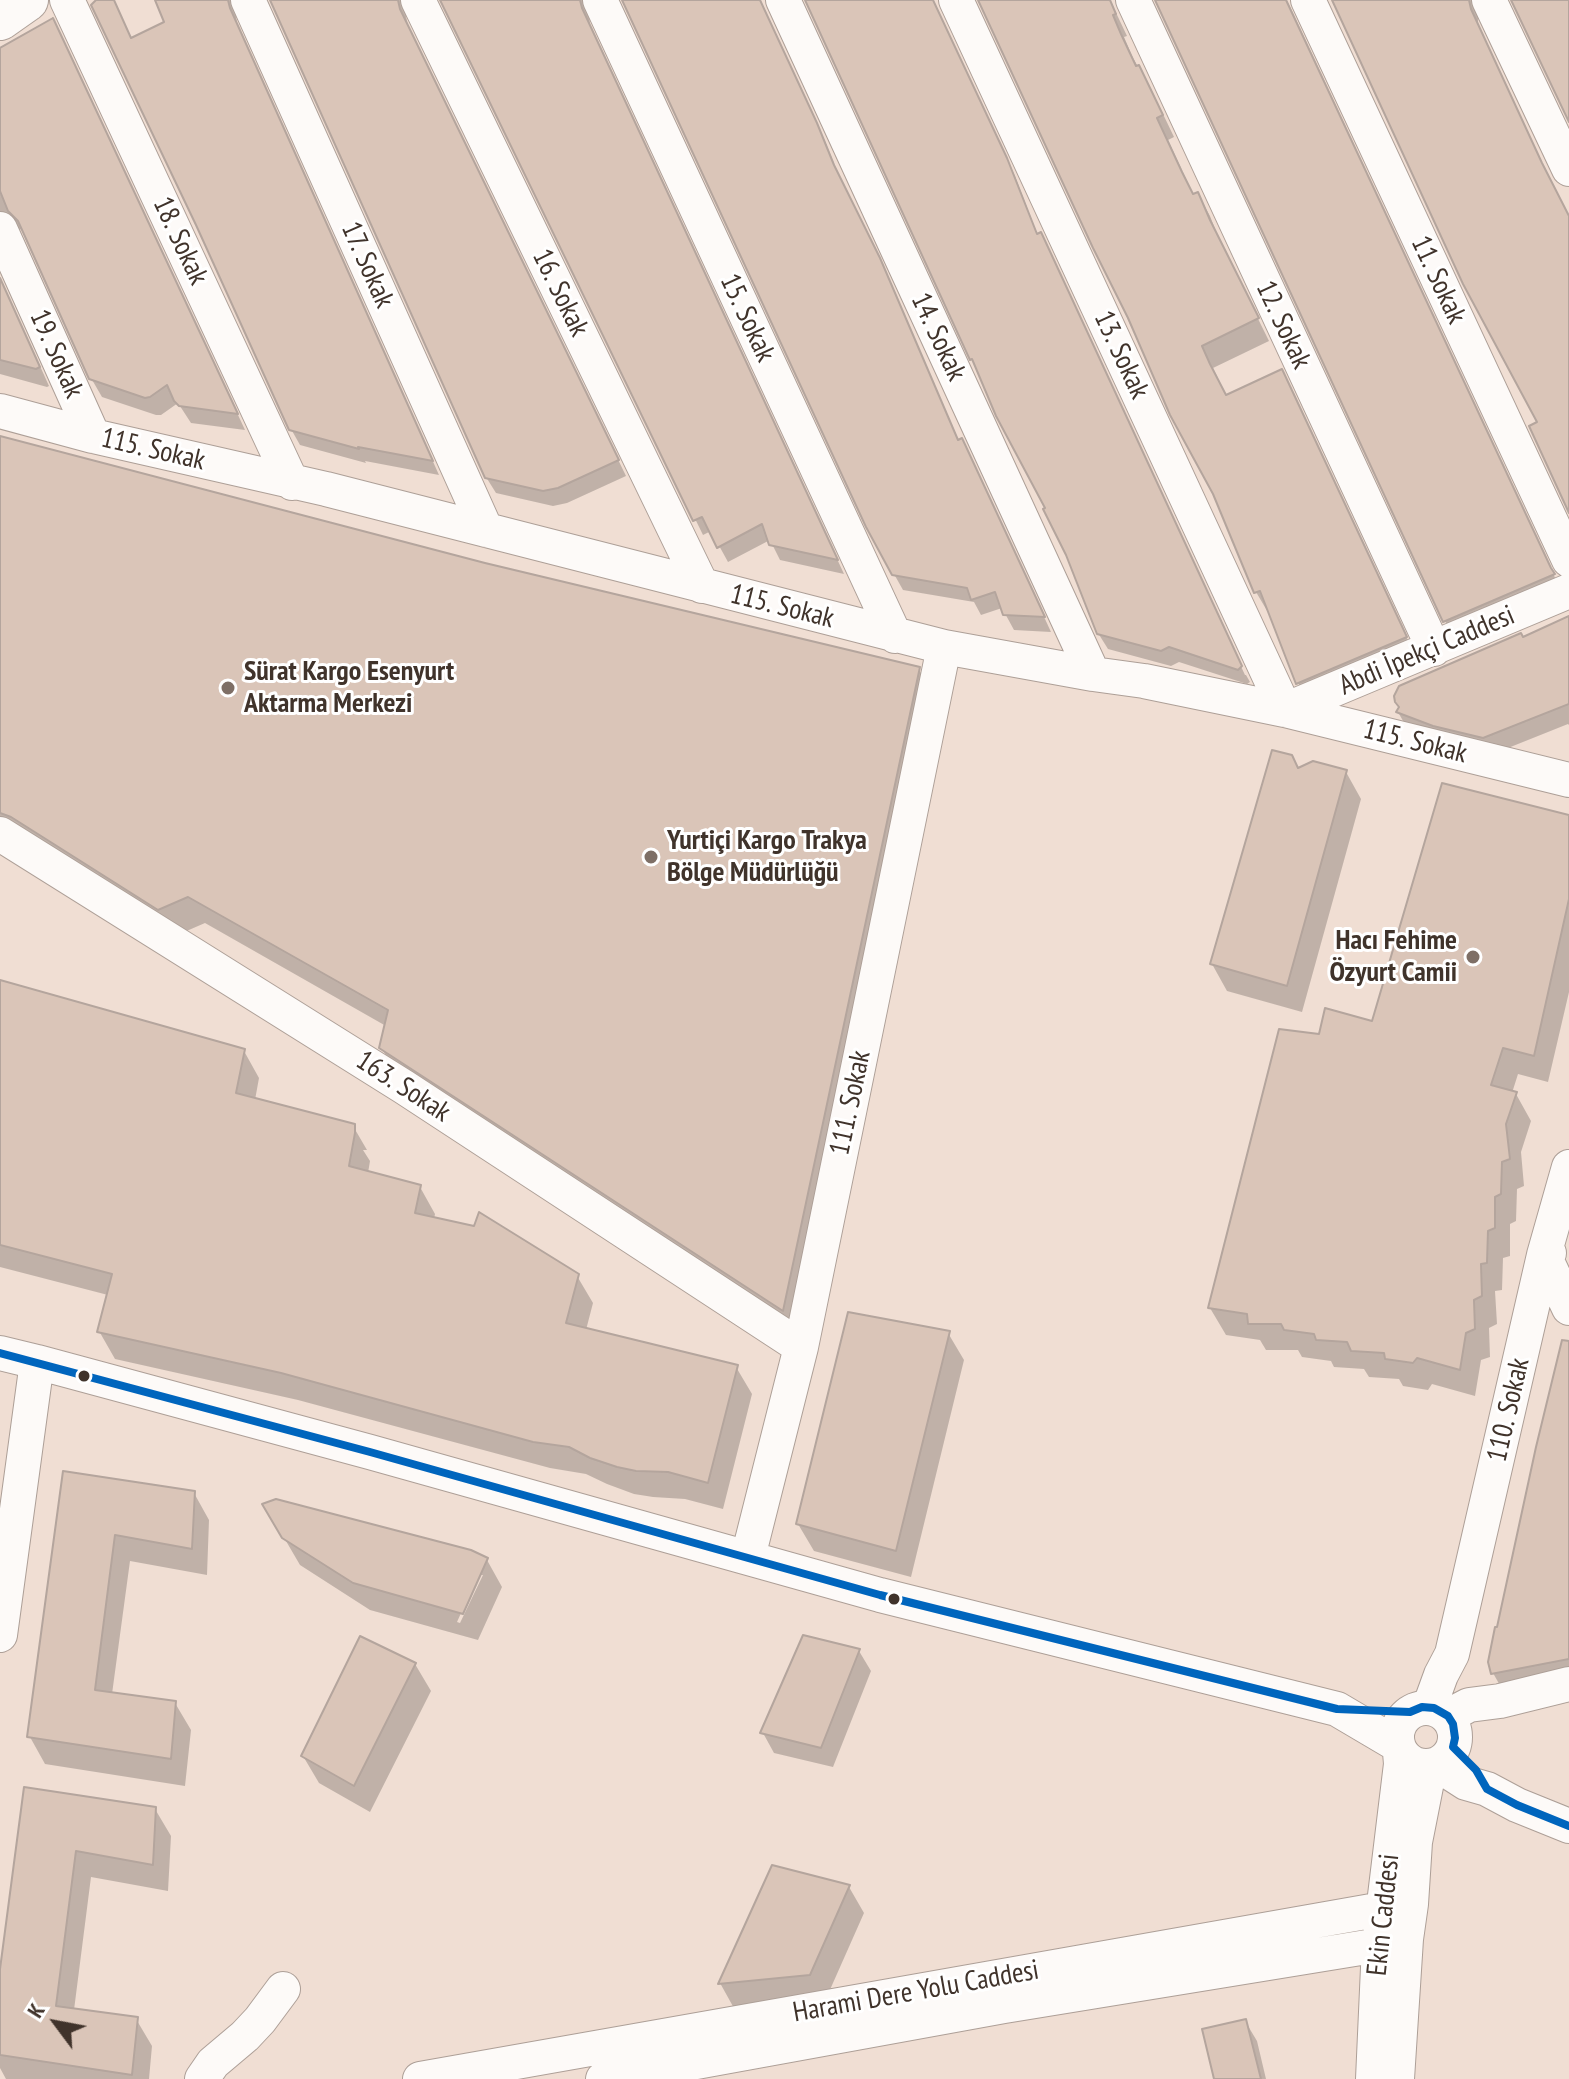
<!DOCTYPE html>
<meta charset="utf-8">
<style>
body{margin:0}
#map{position:relative;width:1569px;height:2079px;overflow:hidden;background:#f0ded3;font-family:"PT Sans Narrow",sans-serif}
canvas{display:block}
.north{position:absolute;left:16px;top:1983px;width:80px;height:80px;-webkit-text-stroke:6px #fff;paint-order:stroke;rotate:302deg;font-size:22px;font-weight:700;line-height:32px;text-align:center;color:#40332b}
.north::after{content:'';display:block;margin:auto;width:28px;height:36px;background:#40332b;clip-path:polygon(50% 0,100% 100%,50% 72%,0 100%)}
</style>
<div id="map">
<canvas width="1569" height="2079"></canvas>
<div class="north">K</div>
</div>
<script>
const c = document.querySelector('canvas').getContext('2d');
c.lineJoin = 'round';
function paint(path, color) {
  c.fillStyle = color;
  c.fill(path, 'evenodd');
}
function toPath(rows) {
  const path = new Path2D();
  for (const r of rows) {
    if (r.length === 3) {
      path.moveTo(r[0] + r[2], r[1]);
      path.arc(r[0], r[1], r[2], 0, 2 * Math.PI);
      continue;
    }
    path.moveTo(r[0], r[1]);
    for (let i = 2; i < r.length; i += 2) path.lineTo(r[i], r[i + 1]);
  }
  return path;
}
function strokePath(path, color, width, dash) {
  c.strokeStyle = color;
  c.lineWidth = width;
  c.lineCap = dash ? 'butt' : 'round';
  c.setLineDash(dash || []);
  c.stroke(path);
}
function label(font, color, halo, rows, align = 'center') {
  c.font = font + ' "PT Sans Narrow",sans-serif';
  c.lineWidth = 6;
  c.setLineDash([]);
  c.textBaseline = 'middle';
  c.strokeStyle = halo;
  c.fillStyle = color;
  for (const [text, x, y, turn = 0] of rows) {
    c.save();
    c.translate(x, y);
    c.rotate((+turn || 0) * Math.PI / 180);
    c.textAlign = isNaN(turn) ? turn : align;
    if (halo) c.strokeText(text, 0, 0);
    c.fillText(text, 0, 0);
    c.restore();
  }
}
paint(toPath([
 [99,0,114,0,132,40,167,23,157,0,245,0,239,4,236,15,237,25,439,475,365,461,366,463,300,445,291,429],
 [271,0,414,0,409,5,406,16,408,26,626,476,567,503,553,506,496,493,486,477],
 [441,0,583,0,589,12,590,26,844,574,780,560,770,540,728,562,711,531,703,535],
 [624,0,758,0,825,141,842,183,881,261,959,441,961,440,970,456,1051,632,1014,630,1002,608,981,615,974,602,903,590,894,574],
 [806,0,933,0,1015,176,1038,236,1046,248,1245,675,1246,675,1250,682,1247,684,1179,662,1171,666,1108,649,1098,633,1048,509],
 [979,0,1110,0,1127,36,1124,37,1133,58,1151,89,1174,137,1168,140,1194,196,1198,194,1210,216,1221,244,1269,341,1213,368,1227,397,1281,371,1294,393,1417,660,1311,704,1298,683,1271,613,1269,614,1256,592,1215,493,1172,414],
 [1157,0,1287,0,1557,582,1458,643,1445,621],
 [1332,0,1473,0,1478,12,1478,26,1550,181,1569,216,1569,510,1539,423],
 [52,20,63,38,245,430,191,423,178,403,161,415,156,415,102,397,91,378,25,231,14,227,0,230,0,50],
 [0,277,49,386,47,387,0,374],
 [0,438,484,565,918,668,934,696,798,1337,397,1075,381,1047,386,1026,205,923,175,936,0,828],
 [1569,618,1569,725,1568,724,1493,754,1407,728,1398,712,1523,640],
 [1298,770,1346,772,1361,799,1302,1012,1227,991,1212,964],
 [1569,817,1569,992,1548,1082,1518,1074,1512,1093,1516,1094,1531,1121,1521,1152,1524,1186,1517,1189,1516,1221,1510,1224,1510,1256,1503,1258,1502,1290,1495,1291,1497,1324,1489,1328,1490,1357,1481,1360,1475,1396,1432,1384,1428,1390,1403,1386,1399,1379,1369,1377,1364,1369,1334,1367,1331,1361,1302,1357,1298,1350,1266,1350,1260,1340,1226,1335,1210,1308,1320,1036,1373,1023],
 [0,982,244,1051,259,1078,255,1100,353,1126,367,1150,363,1150,370,1161,368,1173,420,1187,435,1214,434,1219,577,1276,593,1303,586,1330,736,1367,752,1394,723,1509,685,1499,653,1497,634,1494,607,1484,586,1474,550,1468,298,1400,115,1359,99,1331,108,1295,0,1267],
 [948,1333,964,1360,911,1577,814,1551,798,1524],
 [1569,1356,1569,1677,1502,1689,1493,1673],
 [65,1473,194,1493,209,1520,207,1575,130,1561,112,1694,175,1703,191,1730,185,1786,45,1764,30,1737],
 [265,1505,487,1560,502,1587,478,1640,370,1610,300,1565],
 [478,1575,483,1575,460,1623,457,1622],
 [804,1637,859,1651,871,1671,833,1767,774,1753,763,1733],
 [415,1664,431,1691,370,1812,319,1783,303,1756],
 [26,1789,155,1809,171,1836,168,1891,91,1877,74,2010,136,2019,152,2046,149,2079,6,2079,0,2068,0,1984],
 [849,1887,864,1913,825,2001,735,2010,720,1983],
 [1245,2021,1257,2041,1266,2079,1216,2079]
]), '#0003');
const building = toPath([
 [96,0,114,0,131,38,164,22,155,0,228,0,230,8,433,461,358,447,359,449,289,430,196,225,91,5,96,0],
 [270,0,398,0,400,9,619,460,558,488,543,491,485,478,270,0],
 [440,0,580,0,582,8,838,560,769,545,762,524,717,548,702,517,693,521,440,0],
 [622,0,760,0,817,123,834,165,880,258,958,440,962,438,1045,617,1003,615,995,592,971,600,967,588,892,575,866,527,622,0],
 [805,0,933,0,1007,158,1037,234,1041,232,1242,666,1238,670,1169,647,1161,651,1097,634,1066,555,1043,509,1045,508,996,416,972,359,970,360,805,0],
 [978,0,1110,0,1116,14,1113,15,1121,34,1136,66,1139,65,1163,115,1157,118,1182,172,1193,194,1198,192,1210,220,1259,318,1202,346,1210,364,1226,395,1282,369,1407,637,1296,684,1260,591,1254,593,1213,494,1170,415,1128,318,1093,248,978,0],
 [1155,0,1286,0,1551,568,1555,574,1443,622,1155,0],
 [1332,0,1469,0,1471,9,1542,163,1569,216,1569,513,1529,426,1537,422,1463,284,1332,0],
 [1511,0,1569,0,1569,122,1511,0],
 [53,18,238,414,179,406,174,401,167,385,150,397,145,398,89,379,18,221,8,211,0,191,0,48,53,18],
 [0,278,40,367,36,369,0,360,0,278],
 [0,436,485,563,920,667,783,1311,379,1048,388,1010,188,897,158,910,11,817,0,813,0,436],
 [1569,616,1569,704,1483,738,1433,726,1396,712,1399,707,1395,702,1394,696,1399,686,1521,633,1523,637,1569,616],
 [1272,750,1292,755,1298,768,1313,761,1347,770,1287,986,1210,964,1272,750],
 [1442,783,1569,815,1569,899,1534,1056,1503,1048,1491,1085,1517,1092,1506,1124,1510,1159,1502,1162,1501,1194,1495,1197,1495,1228,1488,1231,1487,1263,1481,1264,1482,1296,1474,1300,1475,1329,1466,1333,1460,1370,1417,1358,1413,1363,1385,1359,1384,1353,1351,1351,1347,1342,1316,1340,1314,1334,1284,1330,1281,1324,1248,1324,1247,1314,1208,1308,1279,1029,1319,1034,1325,1008,1372,1021,1442,783],
 [0,980,245,1049,236,1093,355,1124,355,1133,349,1166,421,1185,415,1213,474,1226,479,1212,579,1274,566,1323,738,1365,708,1483,668,1472,636,1471,617,1467,590,1458,569,1447,533,1442,281,1373,97,1332,112,1274,0,1245,0,980],
 [848,1312,950,1331,896,1551,796,1524,848,1312],
 [1562,1340,1569,1341,1569,1659,1491,1674,1488,1662,1495,1627,1497,1627,1536,1447,1562,1340],
 [63,1471,195,1491,192,1549,115,1535,95,1690,176,1701,171,1759,27,1737,63,1471],
 [276,1499,471,1550,488,1558,463,1614,353,1583,282,1538,262,1504,276,1499],
 [803,1635,860,1649,821,1748,760,1733,803,1635],
 [360,1636,416,1663,354,1786,301,1756,360,1636],
 [24,1787,156,1807,153,1865,76,1851,56,2006,138,2017,132,2075,0,2055,0,1969,24,1787],
 [772,1865,850,1885,810,1975,718,1984,772,1865],
 [1246,2019,1261,2079,1214,2079,1202,2029,1246,2019]
]);
paint(building, '#dac5b8');
strokePath(building, '#b4a59d', 2);
const minor = toPath([
 [67,0,292,483],
 [248,0,486,530],
 [418,0,702,586],
 [600,0,895,636],
 [783,0,1093,674],
 [956,0,1285,710,1569,591],
 [1133,0,1434,649],
 [1308,0,1569,560],
 [1489,0,1569,169],
 [0,229,93,436],
 [0,411,93,436,326,489,944,647,1093,674,1144,681,1285,710,1569,780],
 [0,834,404,1087,801,1347],
 [1549,1253,1544,1255,1569,1308],
 [0,1353,37,1362,370,1452,880,1595,1337,1709,1398,1745],
 [748,1557,801,1347,944,647],
 [0,1635,37,1362],
 [1426,1737,29],
 [1429,1708,1441,1675,1452,1654,1544,1255,1569,1167],
 [1448,1716,1469,1705,1500,1701,1569,1684],
 [1438,1765,1466,1783,1487,1789,1517,1805,1569,1826],
 [202,2079,213,2063,245,2036,260,2020,283,1989],
 [420,2079,1411,1904],
 [603,2079,1004,2006,1379,1945,1406,1939],
 [1373,2079,1379,1945,1401,1764,1400,1752],
 [1397,2079,1406,1939,1411,1904,1415,1842,1430,1766]
]);
const major = toPath([
 [0,19,27,0]
]);
strokePath(minor, '#ad9f97', 36);
strokePath(major, '#ad9f97', 44);
strokePath(minor, '#fdfaf8', 34);
strokePath(major, '#fdfaf8', 42);
strokePath(toPath([
 [0,1353,370,1452,880,1595,1337,1709,1410,1712,1422,1707,1434,1708,1448,1716,1453,1724,1455,1738,1453,1747,1476,1770,1487,1789,1517,1805,1569,1826]
]), '#0065bd', 8);
for (const [x, y, r, color] of [
 [228,688,8,"#7e6f66"],
 [651,857,8,"#7e6f66"],
 [1473,957,8,"#7e6f66"],
 [84,1376,7,"#40332b"],
 [894,1599,7,"#40332b"]
]) {
  const dot = new Path2D();
  dot.arc(x, y, r, 0, 2 * Math.PI);
  c.fillStyle = color;
  c.fill(dot);
  strokePath(dot, '#fff', 3);
}
label('28px', '#40332b', '#fff', [
 ["18. Sokak",180,241,65],
 ["17. Sokak",367,265,66],
 ["11. Sokak",1438,280,65],
 ["16. Sokak",560,293,64],
 ["15. Sokak",747,318,65],
 ["12. Sokak",1283,325,65],
 ["14. Sokak",938,337,65],
 ["19. Sokak",56,354,66],
 ["13. Sokak",1121,355,65],
 ["115. Sokak",153,450,13],
 ["115. Sokak",782,607,14],
 ["Abdi İpekçi Caddesi",1427,651,-23],
 ["115. Sokak",1415,742,14],
 ["163. Sokak",403,1087,33],
 ["111. Sokak",851,1103,-78],
 ["110. Sokak",1509,1410,-77],
 ["Ekin Caddesi",1384,1915,-84],
 ["Harami Dere Yolu Caddesi",916,1992,-10]
]);
label('bold 28px', '#40332b', '#fff', [
 ["Sürat Kargo Esenyurt",244,672],
 ["Aktarma Merkezi",244,704],
 ["Yurtiçi Kargo Trakya",667,841],
 ["Bölge Müdürlüğü",667,873],
 ["Hacı Fehime",1457,941,"right"],
 ["Özyurt Camii",1457,973,"right"]
], 'left');
</script>
